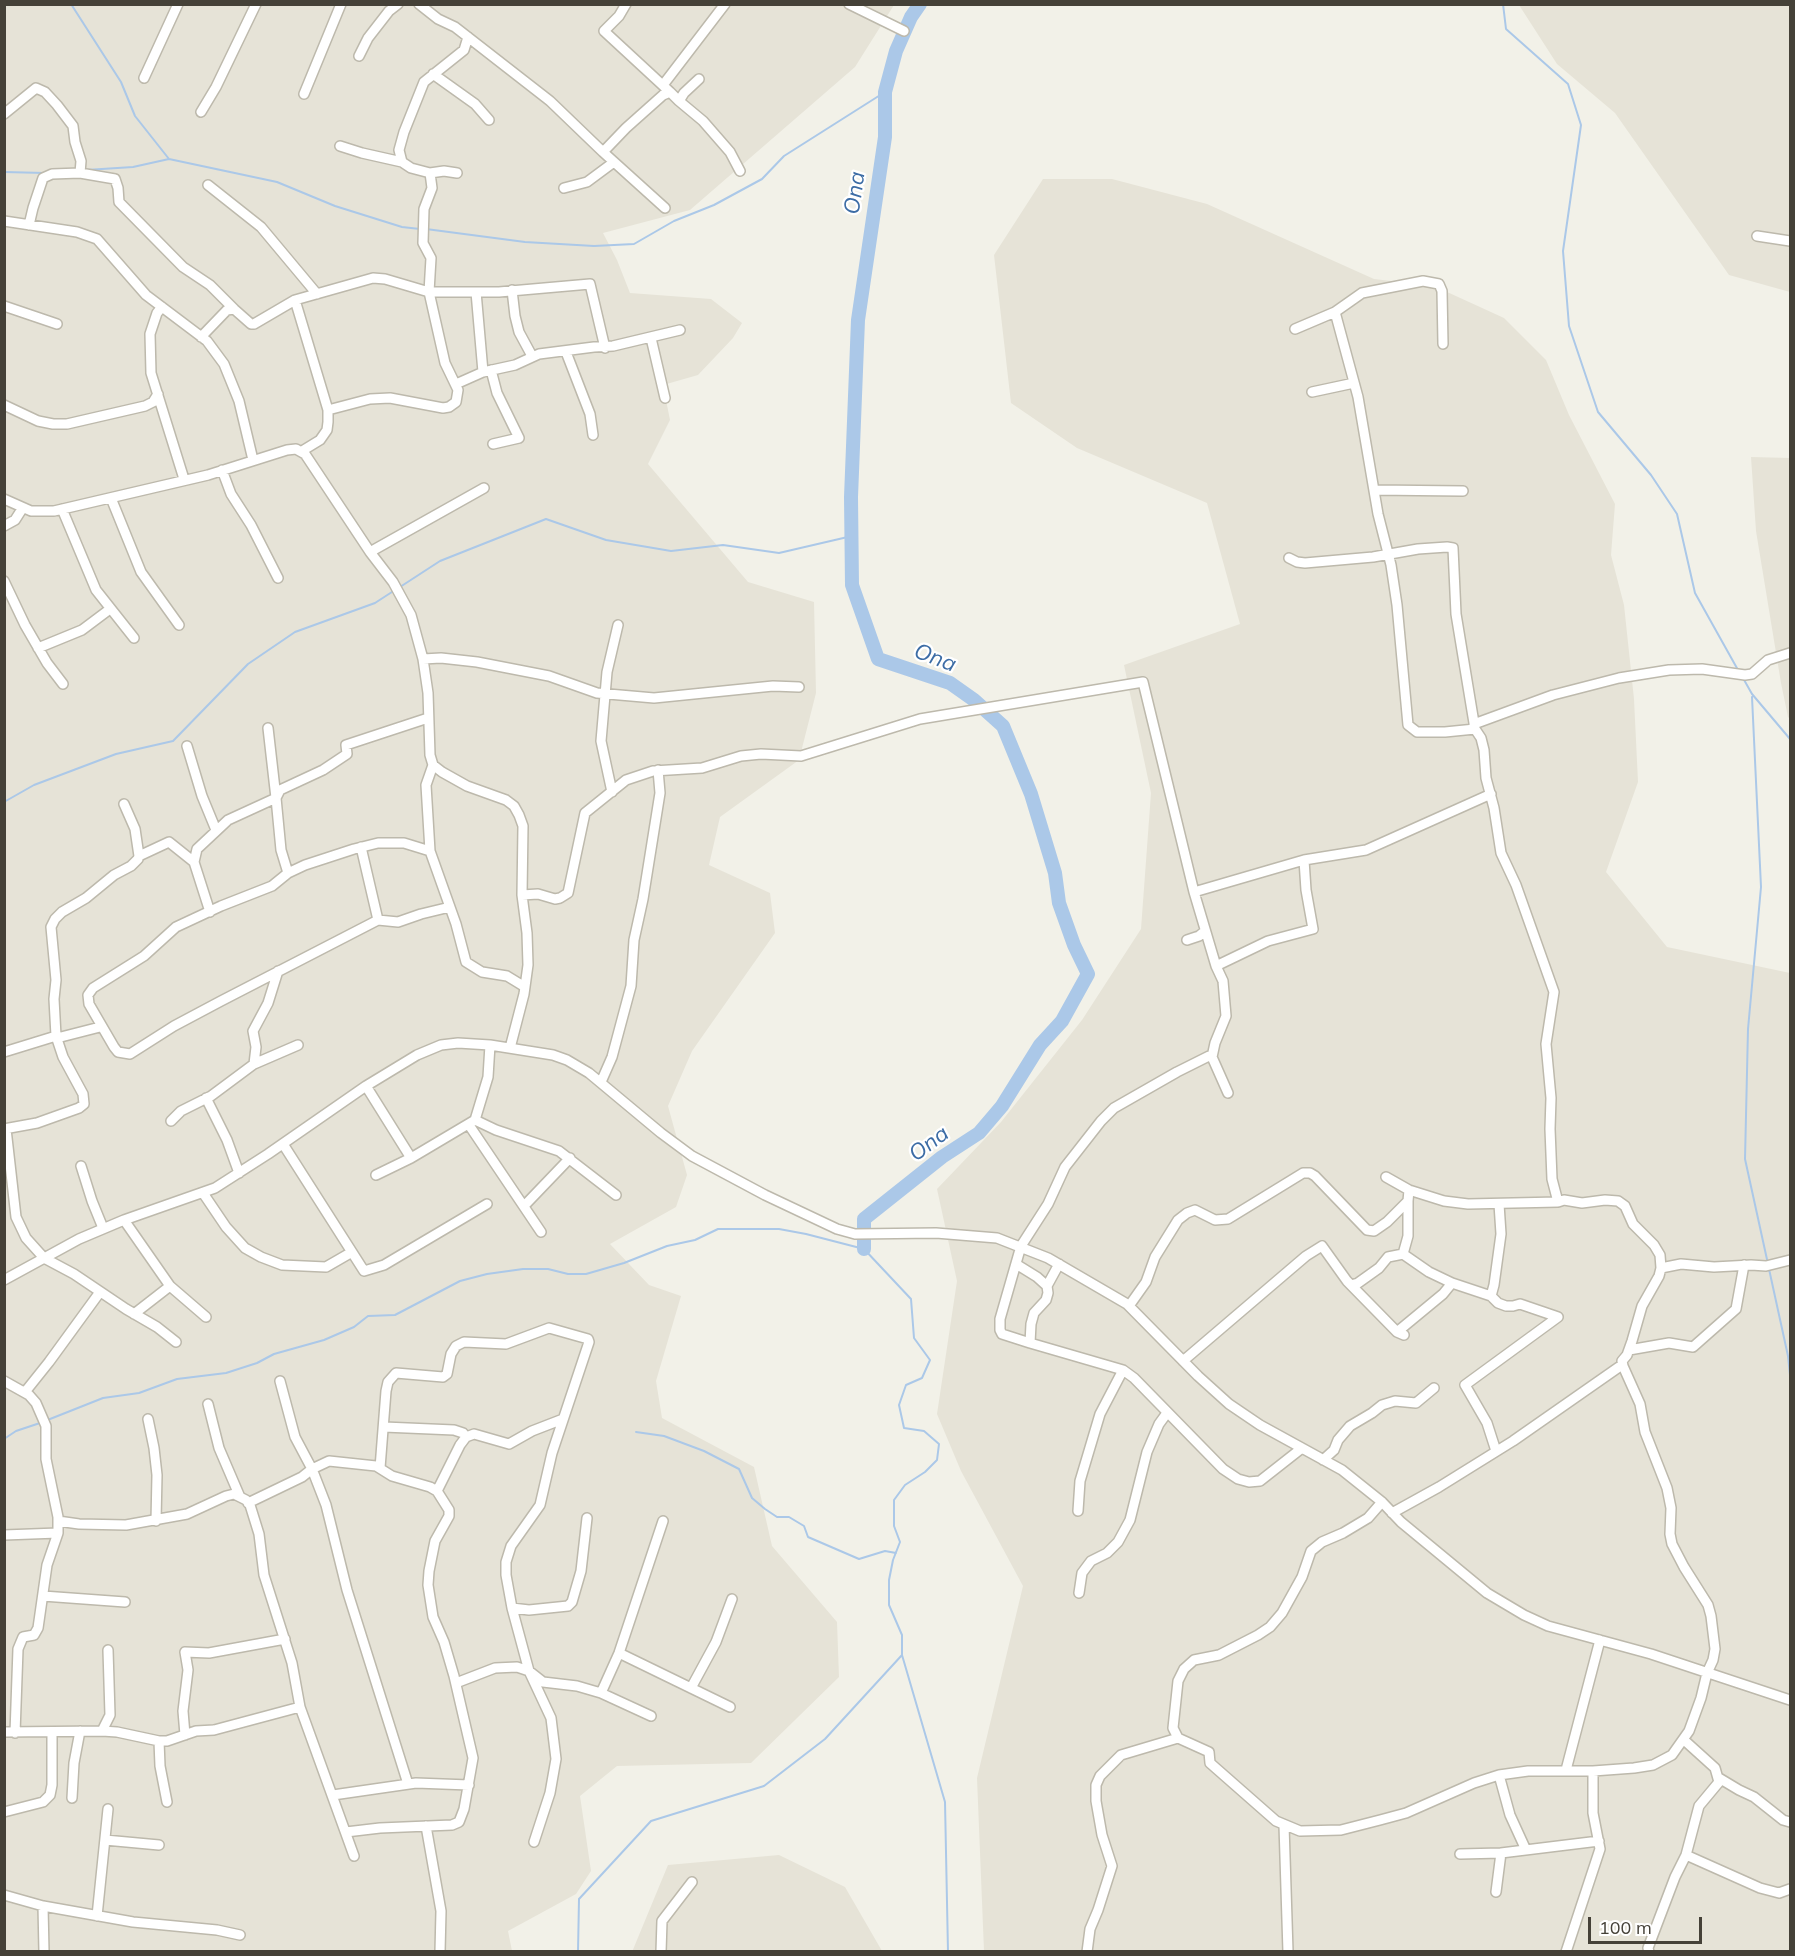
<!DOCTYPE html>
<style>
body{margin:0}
#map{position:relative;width:1795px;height:1956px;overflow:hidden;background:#f2f1e8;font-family:Mulish,sans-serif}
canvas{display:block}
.frame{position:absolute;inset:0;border:6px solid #454138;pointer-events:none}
.scale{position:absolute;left:1588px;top:1917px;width:114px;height:27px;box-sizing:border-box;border:3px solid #454138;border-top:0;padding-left:8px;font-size:18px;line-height:21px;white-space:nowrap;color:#454138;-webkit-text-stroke:4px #fff;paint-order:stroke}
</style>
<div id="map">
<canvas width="1795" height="1956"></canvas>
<div class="frame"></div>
<div class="scale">100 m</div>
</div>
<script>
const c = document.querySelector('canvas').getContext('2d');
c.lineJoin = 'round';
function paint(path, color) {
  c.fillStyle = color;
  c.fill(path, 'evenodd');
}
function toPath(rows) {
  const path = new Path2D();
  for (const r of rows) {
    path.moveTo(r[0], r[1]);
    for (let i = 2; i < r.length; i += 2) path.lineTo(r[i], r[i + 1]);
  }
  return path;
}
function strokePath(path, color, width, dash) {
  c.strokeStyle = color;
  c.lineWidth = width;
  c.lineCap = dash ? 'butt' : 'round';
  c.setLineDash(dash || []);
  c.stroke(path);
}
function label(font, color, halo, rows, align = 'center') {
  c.font = font + ' Mulish,sans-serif';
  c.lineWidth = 4.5;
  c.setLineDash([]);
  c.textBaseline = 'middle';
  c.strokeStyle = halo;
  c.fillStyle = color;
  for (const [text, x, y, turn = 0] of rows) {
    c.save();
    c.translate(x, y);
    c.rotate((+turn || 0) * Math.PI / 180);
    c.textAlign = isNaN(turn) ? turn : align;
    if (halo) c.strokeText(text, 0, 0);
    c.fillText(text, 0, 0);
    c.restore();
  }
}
paint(toPath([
 [5,5,894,5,855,67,690,210,603,233,617,260,630,293,711,299,742,323,733,338,698,375,663,385,670,420,648,464,748,582,814,602,816,693,799,760,720,817,709,865,770,893,775,933,692,1051,668,1106,687,1175,676,1207,610,1244,649,1285,681,1296,656,1381,662,1418,754,1467,772,1546,837,1622,839,1677,751,1763,617,1766,580,1796,591,1871,576,1894,508,1931,512,1951,5,1952],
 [1519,5,1790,5,1790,292,1729,275,1615,113,1557,64],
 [1043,179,1112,179,1207,204,1374,279,1434,286,1504,318,1546,360,1569,415,1615,504,1611,555,1624,605,1634,699,1638,782,1606,872,1667,947,1790,973,1790,1951,984,1951,977,1778,1023,1586,961,1471,937,1414,957,1281,937,1189,1001,1122,1082,1020,1141,929,1151,793,1124,665,1240,624,1207,503,1077,448,1011,403,994,255],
 [1751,457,1790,458,1790,719,1788,717,1781,683,1756,531],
 [779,1855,845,1887,882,1951,632,1952,668,1865]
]), '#e6e3d7');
strokePath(toPath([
 [71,4,121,82,135,116,169,159],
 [1503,4,1506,29,1568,84,1581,125,1563,251,1569,326,1598,412,1651,475,1677,514,1695,593,1738,670],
 [86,170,133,167,169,159,277,182,335,206,402,227,420,229],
 [4,172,45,173],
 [426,229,525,242,594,246,634,244,674,221,714,205,762,179,784,156,885,92],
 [400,587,440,561,546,519,606,540,671,551,723,545,779,553,852,536],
 [1743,678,1752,694,1790,739],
 [1752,697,1761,887,1748,1029,1745,1159,1768,1264],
 [4,802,34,785,116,754,173,741,248,664,295,632,375,603,395,590],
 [1769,1269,1788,1356,1790,1375],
 [45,1421,103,1398,139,1393,177,1379,226,1373,257,1363,274,1354,324,1340,354,1327,368,1316,395,1315,460,1281,487,1274,523,1269,548,1269,568,1274,586,1274,624,1263,667,1246,695,1240,718,1229,779,1229,806,1234,864,1249,911,1299,914,1338,930,1360,922,1378,906,1385,899,1405,904,1428,924,1431,939,1444,937,1460,925,1472,905,1485,894,1500,894,1526,900,1542,893,1560,889,1580,889,1605,902,1635,902,1655,945,1802,948,1952],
 [636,1432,664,1436,704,1451,739,1469,752,1498,765,1509,777,1517,789,1517,804,1526,808,1537,859,1559,885,1551,896,1553],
 [4,1439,16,1431,40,1423],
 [578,1952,579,1899,651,1821,764,1786,825,1739,902,1655]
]), '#abc8e8', 2);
strokePath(toPath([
 [864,1249,864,1219,942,1157,979,1133,1002,1106,1040,1045,1062,1021,1088,974,1074,945,1059,903,1055,873,1031,794,1003,726,974,700,950,683,878,659,852,585,851,497,858,320,885,137,885,92,896,51,911,17,920,4]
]), '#abc8e8', 14);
const minor = toPath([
 [419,4,438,19,455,27,550,101,603,152,665,208],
 [626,4,619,16,604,31,670,92],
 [849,4,904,31],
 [359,56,368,38,389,11,398,4],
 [433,74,475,104,489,120],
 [144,78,178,4],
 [663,85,725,4],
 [304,94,341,4],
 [679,101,703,121,730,152,740,171],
 [201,112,216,87,256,4],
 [4,114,36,88,45,92,57,105,73,126,75,142,81,161,80,173],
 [340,146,362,153,402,162],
 [603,152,626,128,663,95,670,92,679,101,684,93,699,79],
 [457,173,444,171,430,173,411,168,402,162,399,150,404,132,424,82,464,50,468,37],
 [208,185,261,227,317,294],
 [564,188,587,182,614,162],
 [4,221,77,232,97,239,146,295,207,341,224,364,239,401,253,460],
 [29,225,33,208,43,178,52,174,80,173,115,179,118,188,119,202,183,267,210,285,234,309],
 [1757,236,1790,241],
 [512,290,515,316,519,332,532,356],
 [476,292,483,372],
 [295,300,328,410,328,422,327,430,320,440,302,451],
 [4,306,57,324],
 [162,307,157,313,150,334,151,373,184,479],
 [1335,312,1358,397,1378,514,1391,565,1397,605,1408,725,1417,732,1445,732,1475,729,1481,738,1484,750,1486,778,1494,808,1501,853,1516,885,1554,992,1546,1044,1551,1098,1550,1129,1552,1179,1558,1202,1564,1200,1582,1203,1605,1200,1618,1201,1625,1206,1633,1224,1654,1245,1660,1255,1661,1268,1659,1276,1642,1306,1632,1341,1627,1355,1622,1361,1623,1366,1640,1404,1645,1432,1667,1488,1671,1508,1670,1534,1672,1544,1684,1567,1708,1605,1711,1616,1715,1649,1713,1660,1707,1673,1701,1698,1689,1731,1672,1755,1653,1765,1634,1768,1593,1771,1528,1771,1499,1775,1474,1783,1406,1813,1380,1820,1341,1830,1300,1831,1276,1821,1210,1763,1209,1752,1178,1738,1173,1728,1178,1681,1184,1669,1194,1660,1219,1655,1258,1635,1270,1627,1282,1613,1302,1577,1311,1551,1322,1542,1343,1533,1368,1518,1382,1502],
 [1295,329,1335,312,1362,293,1423,281,1439,284,1442,291,1443,344],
 [201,337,227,310,234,309,251,324,254,324,295,300,373,278,385,279,429,292,499,292,590,284,605,348],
 [651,338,665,398],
 [566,352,590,414,593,435],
 [491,370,497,393,519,438,493,444],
 [456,384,483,372,515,365,539,354,594,347,613,346,680,330],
 [1312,392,1354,383],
 [4,405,38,421,53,424,67,424,145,406,153,402,158,394],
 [328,410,370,399,390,398,443,408,449,407,456,402,458,390,445,363,429,292,431,258,423,243,424,209,432,188,430,173],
 [222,470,231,494,251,525,278,578],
 [1374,490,1463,491],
 [111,498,141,572,179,625],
 [4,499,31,511,54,511,208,475,287,450,296,449,305,454,370,552,393,582,411,615,423,659,428,693,430,755,433,765,442,772,467,786,506,800,514,806,519,815,523,826,522,895,527,933,528,965,524,994,510,1048],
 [62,509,96,590,134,638],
 [4,526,15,520,22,509],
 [370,552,484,488],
 [1289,558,1297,562,1305,563,1373,557,1418,549,1447,547,1453,548,1456,614,1475,729],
 [4,581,25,625,47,663,63,684],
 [38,648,82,630,110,609],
 [423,659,441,658,477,662,549,676,597,693,654,698,773,686,799,687],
 [1474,724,1553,695,1619,678,1669,670,1702,669,1745,675,1752,674,1768,660,1790,653],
 [187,746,202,796,216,830],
 [433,765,426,785,430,851,456,924,466,962,482,972,507,976,525,987],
 [612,792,601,741,607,672,618,625],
 [361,847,378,920],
 [430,851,404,843,378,843,354,849,305,865,288,873,272,886,221,906,176,927,144,956,93,988,88,995,89,1004,114,1047,118,1052,130,1054,174,1026,221,1001,378,920,398,922,421,914,450,907],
 [139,856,169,842,194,862],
 [288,873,281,850,276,798,280,790,323,770,347,754,346,745,428,718],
 [1194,892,1304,860,1366,850,1491,794],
 [522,895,538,894,555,899,560,898,568,893,585,813,626,780,653,771,702,768,741,756,761,754,801,756,920,719,1143,682,1194,892,1216,966,1223,981,1226,1016,1215,1043,1212,1057,1228,1093],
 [210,912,194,862,197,849,228,820,276,798,268,728],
 [1187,940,1199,936,1205,931],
 [1216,966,1268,941,1313,929,1306,890,1304,860],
 [57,1038,100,1027],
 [4,1052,56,1036],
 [1212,1057,1209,1056,1177,1072,1114,1108,1101,1121,1065,1167,1048,1204,1021,1246,1000,1319,1000,1330,1002,1334,1030,1343,1123,1370,1134,1378,1223,1469,1238,1479,1249,1482,1260,1481,1302,1448],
 [254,1064,256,1047,253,1031,268,1003,278,971],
 [601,1082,612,1057,631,986,634,940,643,899,660,793,658,770],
 [366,1086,411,1158],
 [206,1098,227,1140,239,1173],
 [475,1120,496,1130,559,1151,616,1195],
 [171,1121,181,1111,211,1096,254,1064,298,1045],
 [469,1125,541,1232],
 [4,1129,37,1123,79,1108,84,1104,83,1094,63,1057,56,1036,54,999,56,980,51,927,55,919,62,912,86,898,114,875,131,866,138,859,139,856,135,829,124,804],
 [6,1129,16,1217,26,1238,44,1258,74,1274,126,1309,157,1327,176,1342],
 [283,1144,364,1271,384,1265,487,1204],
 [81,1166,92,1201,103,1228],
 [376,1175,411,1158,475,1120,488,1077,490,1045],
 [1386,1177,1409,1190,1444,1201,1468,1204,1558,1202],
 [203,1193,226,1227,245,1248,261,1257,282,1265,326,1267,352,1252],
 [524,1206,570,1158],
 [124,1220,170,1286,206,1317],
 [1403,1254,1408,1236,1408,1201],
 [1016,1264,1037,1277,1047,1286],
 [1661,1268,1681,1264,1714,1267,1751,1265,1766,1266,1790,1260],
 [4,1280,79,1239,124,1220,215,1188,268,1154,366,1086,417,1055,441,1045,458,1043,490,1045,553,1055,567,1060,589,1073,661,1133,692,1156,765,1195,837,1229,855,1234,936,1233,997,1238,1048,1258,1127,1304,1198,1376,1229,1404,1260,1425,1342,1470,1382,1502,1401,1522,1487,1593,1524,1615,1548,1626,1651,1654,1790,1700],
 [1351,1285,1358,1283,1379,1268,1388,1257,1403,1254,1429,1272,1452,1283],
 [1491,1296,1494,1285,1501,1234,1499,1204],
 [1129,1306,1146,1282,1155,1257,1178,1220,1187,1213,1195,1210,1215,1220,1228,1219,1303,1173,1310,1173,1315,1176,1367,1230,1374,1231,1387,1222,1408,1201,1409,1190],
 [134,1314,170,1286],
 [1397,1332,1443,1294,1452,1283,1491,1296,1498,1303,1506,1306,1513,1306,1520,1304,1558,1317,1465,1385,1487,1423,1496,1451],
 [1030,1343,1031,1324,1034,1313,1046,1300,1048,1293,1047,1286,1059,1264],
 [1629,1350,1669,1343,1693,1347,1736,1309,1744,1265],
 [1183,1361,1306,1256,1322,1246,1347,1281,1397,1332,1404,1335],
 [4,1381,29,1395,36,1403,46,1426,46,1459,58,1517,58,1533,47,1565,38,1628,34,1635,23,1637,18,1649,15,1733],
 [280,1381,295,1437,312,1469,326,1505,347,1590,408,1784],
 [25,1392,49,1362,100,1292],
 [208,1404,219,1448,240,1497],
 [148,1419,154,1448,157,1475,156,1521],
 [384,1427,454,1430,463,1433,466,1437],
 [1323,1460,1334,1450,1338,1440,1350,1426,1372,1413,1382,1405,1395,1401,1416,1403,1434,1388],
 [380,1468,386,1391,388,1382,396,1373,443,1377,447,1374,451,1354,456,1346,464,1342,506,1344,549,1328,588,1339,589,1342,552,1453,540,1505,511,1546,506,1562,506,1575,512,1608,529,1671,551,1718,556,1759,550,1793,534,1842],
 [437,1491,460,1445,466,1437,474,1434,509,1444,532,1431,563,1419],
 [248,1503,302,1477,312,1469,329,1461,376,1466,392,1476,430,1487,437,1491,449,1510,449,1516,435,1541,429,1571,428,1585,433,1617,444,1642,454,1676,473,1758,464,1809,459,1822,452,1825,380,1828,346,1832],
 [1078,1511,1080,1481,1100,1414,1123,1370],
 [1392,1513,1439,1487,1513,1441,1619,1367,1623,1366],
 [58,1521,79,1524,126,1525,187,1514,226,1496,234,1494,246,1500,250,1505,259,1534,264,1575,292,1663,300,1707,354,1856],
 [4,1535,58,1533],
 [1079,1593,1082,1573,1091,1561,1107,1553,1118,1542,1130,1520,1147,1452,1159,1424,1167,1413],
 [43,1596,125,1602],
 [512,1608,529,1610,568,1606,572,1602,581,1571,587,1518],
 [619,1653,730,1707],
 [456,1683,495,1668,517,1667,529,1671,543,1682,577,1686,601,1693,651,1716],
 [691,1688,716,1642,732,1599],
 [601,1693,619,1653,663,1521],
 [102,1731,110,1715,108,1650],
 [4,1732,102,1731,117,1732,159,1741,167,1741,196,1731,214,1730,300,1707],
 [185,1735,183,1711,188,1670,185,1652,209,1653,285,1639],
 [159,1741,160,1766,167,1802],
 [1566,1770,1600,1640],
 [1499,1775,1510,1815,1526,1850],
 [1719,1778,1739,1790,1754,1797,1783,1820,1790,1822],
 [333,1795,416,1783,469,1785],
 [72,1798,74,1763,80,1731],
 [4,1812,43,1802,50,1795,52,1785,52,1732],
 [1284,1825,1288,1952],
 [426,1826,441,1911,440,1952],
 [105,1840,159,1845],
 [1501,1853,1599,1841],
 [1460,1854,1501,1853,1496,1892],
 [1686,1855,1760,1888,1779,1893,1790,1889],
 [4,1895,43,1906,133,1922,217,1930,240,1935],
 [43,1906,44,1952],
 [97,1916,108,1809],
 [661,1952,662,1921,692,1882],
 [1087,1952,1090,1929,1098,1910,1112,1866,1102,1835,1096,1801,1096,1785,1100,1776,1121,1755,1178,1738],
 [1566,1952,1600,1849,1593,1813,1593,1771],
 [1649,1952,1648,1948,1675,1877,1686,1855,1699,1806,1719,1782,1715,1768,1684,1740]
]);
strokePath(minor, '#bdb9ac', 12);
strokePath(minor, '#fff', 9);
label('italic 22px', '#3c6ca5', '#fff', [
 ["Ona",855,193,-82],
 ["Ona",935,658,21],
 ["Ona",929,1144,-37]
]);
</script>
